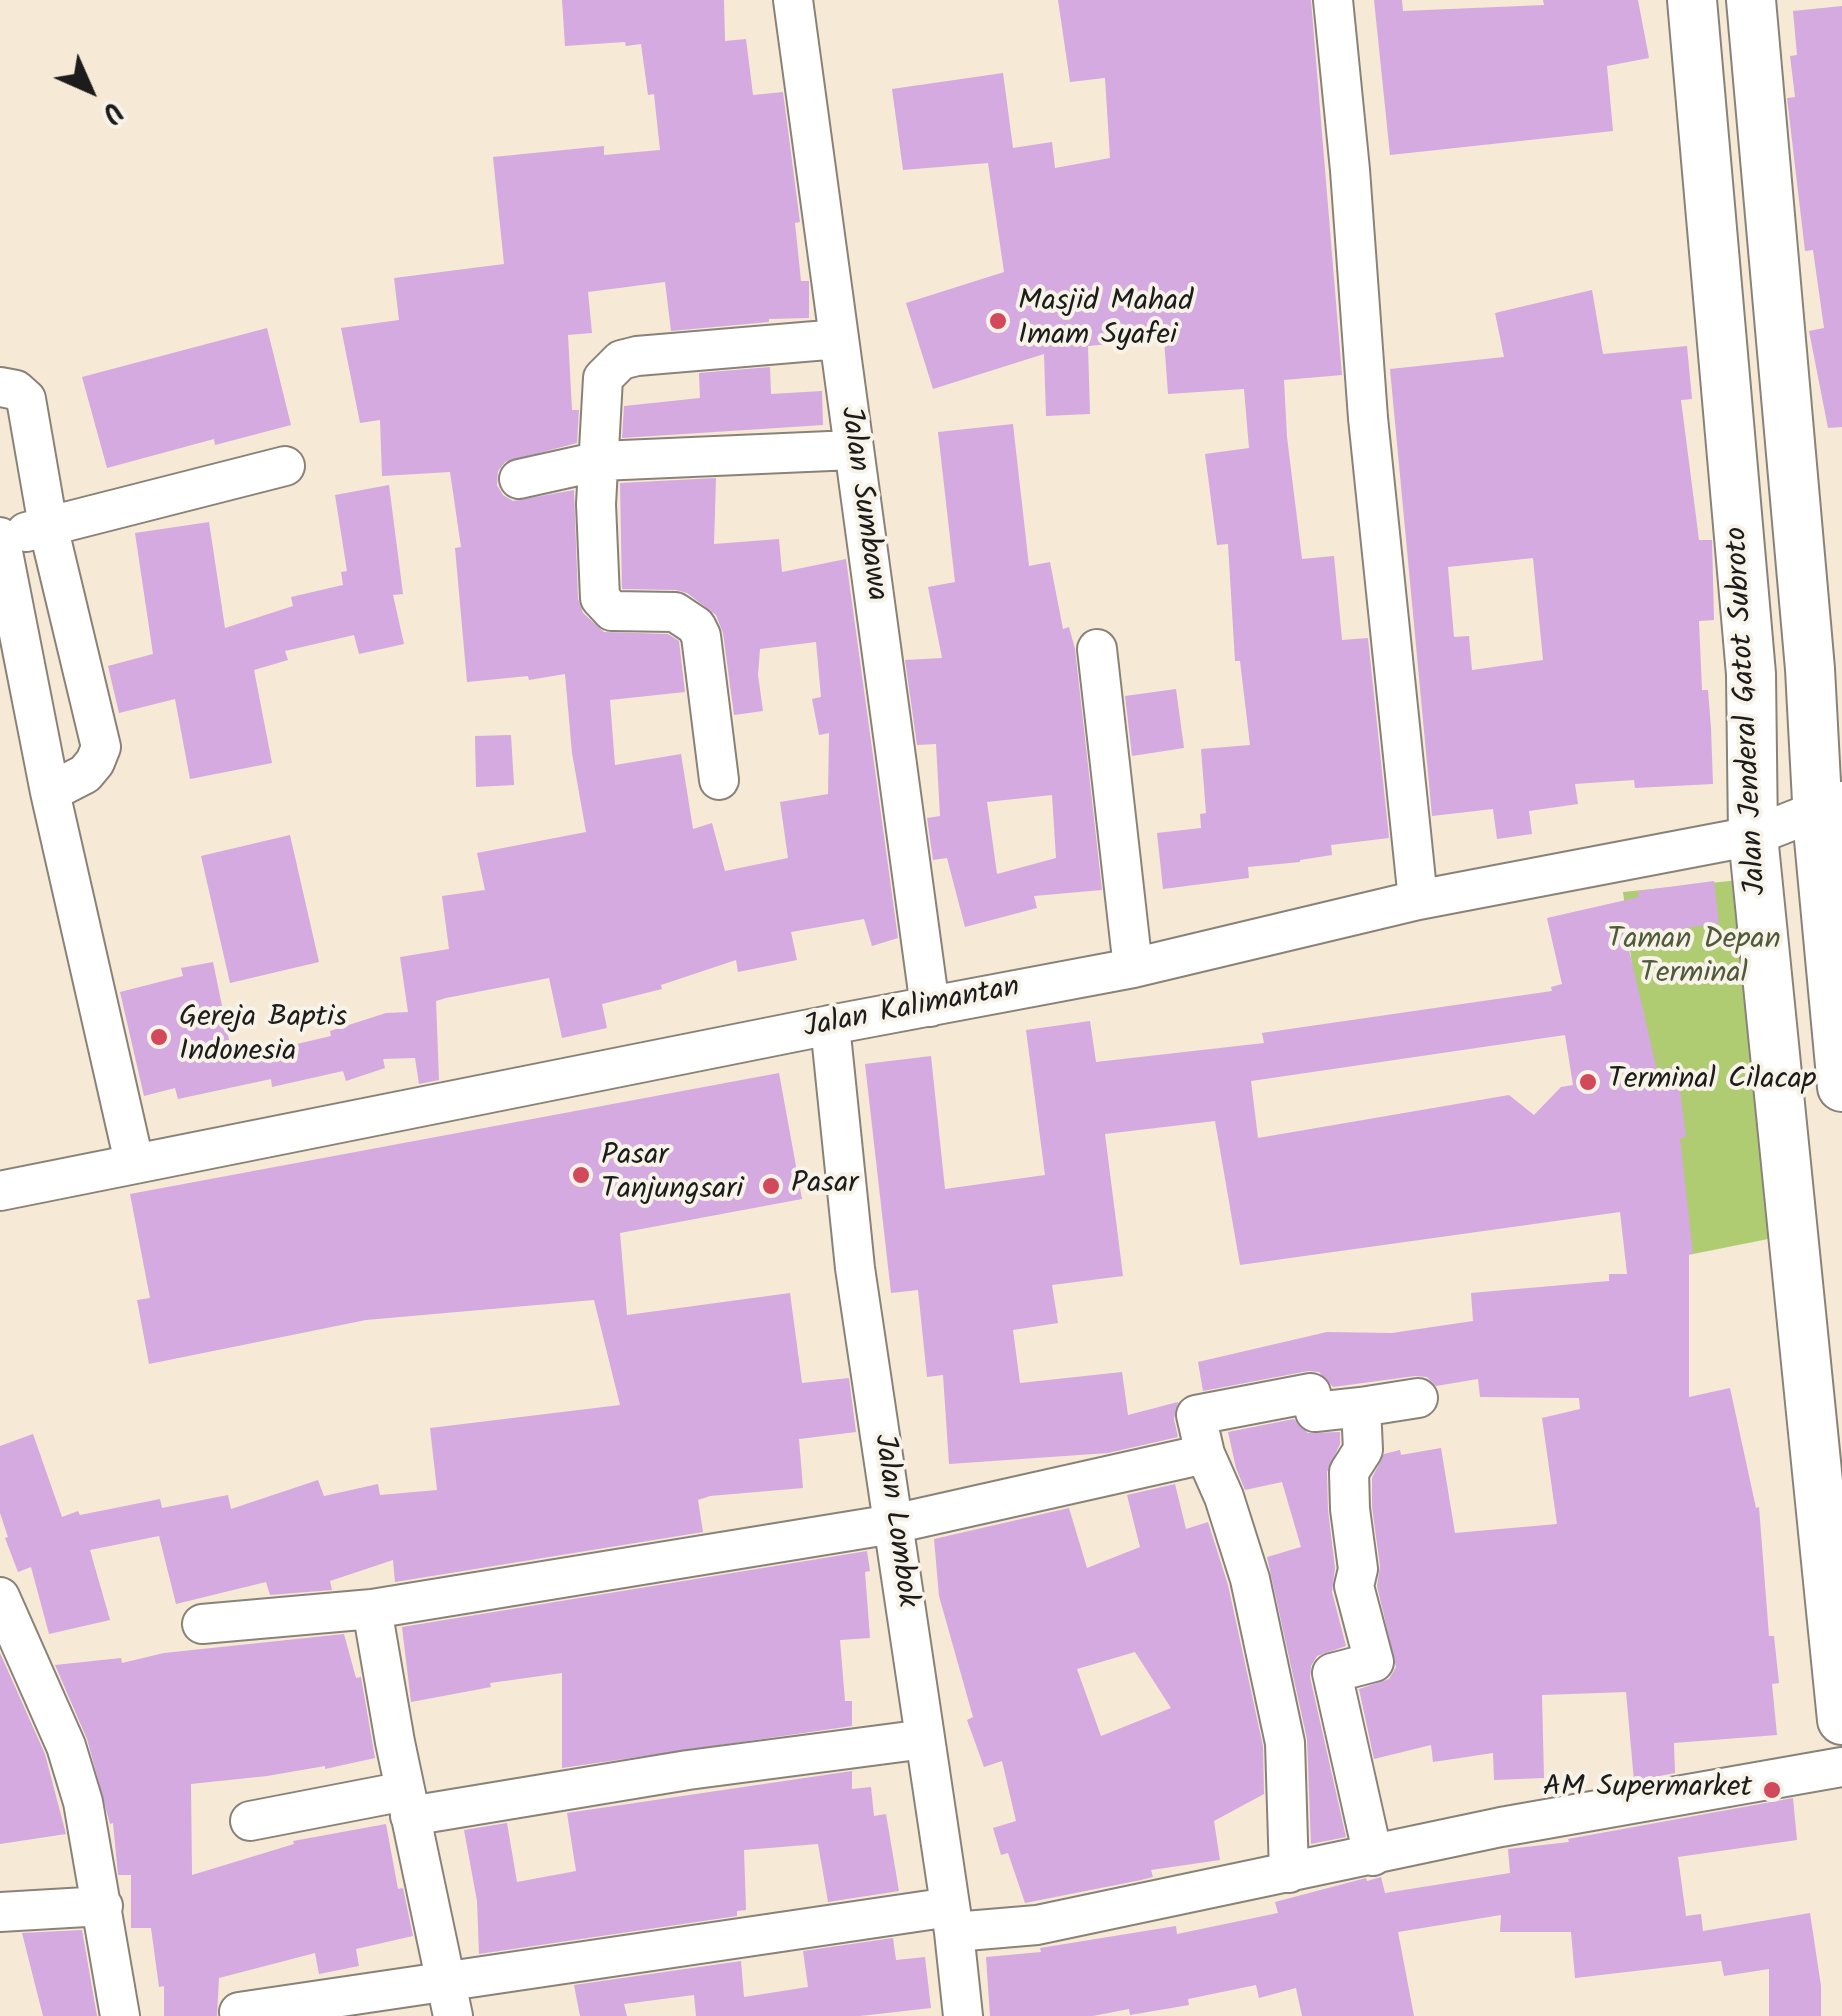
<!DOCTYPE html>
<style>
body{margin:0}
#map{position:relative;width:1842px;height:2016px;overflow:hidden;background:#f6e9d6;font-family:Kalam,sans-serif}
canvas{display:block}
.north{position:absolute;left:40px;top:40px;width:100px;height:100px;-webkit-text-stroke:8px #f7f3e8;paint-order:stroke;rotate:135deg;font-size:28px;font-weight:700;line-height:40px;text-align:center;color:#1c1c1c}
.north::after{content:'';display:block;margin:auto;width:35px;height:45px;background:#1c1c1c;clip-path:polygon(50% 0,100% 100%,50% 72%,0 100%)}
</style>
<div id="map">
<canvas width="1842" height="2016"></canvas>
<div class="north">U</div>
</div>
<script>
const c = document.querySelector('canvas').getContext('2d');
c.lineJoin = 'round';
function paint(path, color) {
  c.fillStyle = color;
  c.fill(path, 'evenodd');
}
function toPath(rows) {
  const path = new Path2D();
  for (const r of rows) {
    path.moveTo(r[0], r[1]);
    for (let i = 2; i < r.length; i += 2) path.lineTo(r[i], r[i + 1]);
  }
  return path;
}
function strokePath(path, color, width, dash) {
  c.strokeStyle = color;
  c.lineWidth = width;
  c.lineCap = dash ? 'butt' : 'round';
  c.setLineDash(dash || []);
  c.stroke(path);
}
function label(font, color, halo, rows, align = 'center') {
  c.font = font + ' Kalam,sans-serif';
  c.lineWidth = 8;
  c.setLineDash([]);
  c.textBaseline = 'middle';
  c.strokeStyle = halo;
  c.fillStyle = color;
  for (const [text, x, y, turn = 0] of rows) {
    c.save();
    c.translate(x, y);
    c.rotate((+turn || 0) * Math.PI / 180);
    c.textAlign = isNaN(turn) ? turn : align;
    if (halo) c.strokeText(text, 0, 0);
    c.fillText(text, 0, 0);
    c.restore();
  }
}
paint(toPath([
 [1749,879,1783,1236,1668,1259,1623,892]
]), '#afcc73');
paint(toPath([
 [562,0,724,0,725,41,746,39,753,95,783,92,800,222,795,223,801,281,809,281,809,318,769,319,769,322,671,331,665,282,588,292,592,333,568,335,572,410,579,410,577,443,505,462,498,471,497,485,503,495,513,501,574,490,578,599,583,613,604,632,668,634,679,641,685,692,610,700,615,765,681,754,693,829,712,823,725,871,788,858,780,802,828,794,829,733,819,735,812,699,821,697,816,642,760,649,758,675,763,711,734,715,723,633,716,615,687,593,676,590,622,589,620,483,716,478,714,544,779,539,782,572,846,559,898,938,872,946,864,919,791,932,797,960,738,972,736,960,661,985,662,989,602,1004,607,1028,562,1038,549,978,446,998,436,1001,439,1080,419,1084,415,1058,383,1059,385,1068,346,1081,343,1071,272,1087,271,1079,178,1099,175,1088,144,1096,120,992,183,976,181,968,213,962,233,1059,331,1036,330,1031,386,1013,408,1012,400,957,449,949,442,896,485,890,477,853,586,832,572,753,565,674,529,680,528,676,467,682,455,548,461,547,450,472,382,476,380,420,360,423,341,328,399,320,394,278,504,264,493,157,604,146,604,155,660,150,654,94,648,95,641,44,626,46,625,42,565,46],
 [1058,0,1311,0,1342,375,1284,380,1287,437,1302,559,1334,556,1342,640,1368,638,1389,838,1331,845,1332,855,1300,860,1300,862,1248,867,1249,878,1163,889,1157,833,1201,828,1200,814,1206,813,1201,749,1250,745,1240,661,1235,661,1228,544,1217,545,1205,454,1249,448,1244,389,1168,394,1164,339,1088,346,1090,414,1046,416,1044,354,933,389,906,303,1004,272,988,163,903,170,892,89,1003,73,1013,148,1052,142,1055,168,1110,158,1105,78,1070,82],
 [1374,0,1402,0,1403,11,1544,5,1543,0,1638,0,1649,58,1607,66,1613,131,1390,155],
 [1842,6,1842,427,1828,428,1809,331,1824,328,1813,250,1805,251,1787,98,1795,97,1790,56,1797,55,1793,11],
 [1592,290,1603,354,1687,346,1692,399,1681,400,1699,540,1712,540,1714,620,1699,621,1702,690,1708,690,1711,728,1713,784,1635,788,1634,780,1575,784,1578,804,1529,811,1532,834,1497,839,1493,809,1432,816,1390,369,1504,357,1495,313],
 [1533,558,1543,660,1472,670,1469,636,1454,637,1448,567],
 [267,328,291,425,215,445,214,439,107,468,82,377],
 [770,367,771,394,822,391,823,425,622,438,624,406,700,398,699,373],
 [1013,424,1029,566,1050,562,1063,629,1069,627,1075,649,1102,890,1034,896,1037,908,965,927,947,858,933,860,927,818,940,816,936,744,917,745,905,660,942,658,928,587,955,582,938,432],
 [1052,795,1056,858,997,874,987,802],
 [389,485,403,594,393,595,404,644,359,654,354,635,285,651,288,660,254,670,272,763,190,779,175,699,119,713,108,666,153,654,135,533,209,522,225,628,293,606,291,597,343,585,341,572,347,571,335,495],
 [1176,689,1184,748,1132,756,1125,696],
 [511,735,514,785,476,787,475,736],
 [290,835,319,962,230,983,201,856],
 [1714,881,1719,923,1626,937,1657,1070,1677,1067,1686,1137,1680,1138,1693,1254,1689,1254,1689,1397,1730,1388,1756,1508,1759,1507,1769,1636,1774,1636,1779,1683,1772,1684,1777,1735,1674,1743,1675,1773,1634,1781,1626,1692,1542,1695,1544,1778,1494,1780,1493,1753,1433,1762,1431,1745,1374,1759,1359,1689,1389,1679,1396,1667,1377,1586,1380,1566,1372,1507,1372,1478,1384,1454,1400,1450,1401,1455,1441,1448,1455,1533,1557,1524,1542,1418,1580,1409,1579,1398,1480,1397,1478,1379,1436,1386,1427,1377,1415,1376,1333,1387,1319,1372,1308,1371,1203,1391,1198,1362,1327,1332,1392,1333,1473,1321,1471,1293,1609,1281,1609,1274,1627,1274,1620,1212,1240,1265,1215,1121,1105,1134,1123,1276,1052,1285,1058,1323,1013,1330,1020,1383,1122,1372,1128,1415,1178,1402,1174,1419,1178,1437,1108,1453,949,1464,943,1375,927,1377,918,1290,891,1293,865,1064,931,1056,945,1189,1045,1175,1026,1030,1090,1021,1096,1062,1264,1043,1262,1033,1552,991,1551,987,1562,984,1547,918,1639,897,1638,891],
 [1565,1035,1573,1085,1561,1087,1534,1115,1509,1095,1258,1138,1251,1081],
 [779,1073,802,1199,620,1233,627,1315,790,1293,802,1383,849,1378,856,1432,799,1439,803,1488,710,1496,698,1500,703,1532,395,1582,393,1560,330,1581,332,1590,270,1595,266,1582,176,1604,159,1536,90,1550,110,1620,49,1634,31,1567,18,1572,5,1538,8,1537,0,1513,0,1446,33,1434,62,1517,78,1511,80,1515,160,1499,162,1508,228,1495,231,1509,318,1480,324,1496,378,1484,380,1495,437,1490,430,1428,620,1405,594,1300,366,1320,149,1364,137,1300,150,1298,130,1194],
 [1294,1419,1308,1433,1340,1432,1340,1444,1327,1472,1328,1510,1335,1568,1332,1592,1346,1646,1317,1656,1311,1666,1310,1677,1346,1837,1311,1844,1307,1739,1267,1557,1301,1547,1282,1482,1245,1490,1236,1468,1228,1432],
 [1175,1484,1186,1529,1208,1522,1228,1585,1263,1746,1264,1794,1214,1821,1220,1860,1151,1870,1153,1877,1141,1880,1025,1903,1008,1853,1001,1855,993,1828,1016,1821,1002,1761,984,1767,967,1720,973,1717,939,1596,934,1539,1069,1508,1087,1568,1140,1547,1127,1495],
 [1135,1652,1171,1708,1101,1736,1077,1669],
 [867,1551,870,1571,865,1572,870,1638,840,1640,845,1701,852,1701,852,1726,562,1768,562,1673,490,1683,491,1687,411,1702,402,1627],
 [344,1634,356,1678,361,1677,375,1758,325,1769,325,1766,267,1776,191,1784,192,1875,294,1844,293,1841,386,1824,398,1889,403,1888,413,1936,356,1949,359,1966,319,1974,315,1953,219,1978,217,2016,164,2016,164,1986,159,1987,151,1928,131,1928,131,1875,118,1875,113,1823,110,1824,87,1739,55,1665,121,1658,122,1663,164,1653],
 [0,1653,45,1754,66,1834,0,1844],
 [852,1771,852,1789,871,1787,874,1816,886,1814,899,1891,828,1902,818,1844,744,1850,746,1910,737,1911,737,1916,479,1954,477,1901,464,1830,507,1823,517,1882,576,1871,567,1813],
 [1793,1798,1797,1840,1678,1857,1686,1916,1701,1914,1703,1931,1810,1913,1821,1986,1821,2016,1769,2016,1769,1969,1724,1976,1721,1961,1575,1978,1571,1932,1500,1932,1501,1915,1398,1932,1414,2016,1302,2016,1296,1988,1259,1998,1256,1985,1188,1999,1189,2005,1130,2015,1129,2009,1093,2016,990,2016,986,1957,1041,1952,1040,1948,1176,1926,1177,1934,1278,1913,1275,1902,1366,1878,1367,1881,1381,1877,1385,1893,1510,1873,1508,1849,1569,1842,1568,1839],
 [82,1930,97,2016,43,2016,22,1933],
 [893,1938,896,1960,925,1957,931,2008,860,2016,696,2016,694,1995,624,2004,627,2016,580,2016,574,1985,741,1961,744,1997,808,1987,803,1951]
]), '#d4aae0');
const minor = toPath([
 [793,0,930,1007],
 [1333,0,1350,170,1368,418,1418,900],
 [0,387,16,390,26,399,48,526,101,747,95,762,85,774,50,792],
 [519,479,600,461,853,450],
 [26,532,285,466],
 [0,537,50,792,134,1162],
 [1097,649,1133,968],
 [719,780,701,636,696,626,675,612,612,611,600,598,596,504,603,378,621,360,637,356,839,339],
 [830,1025,855,1268,954,1932,963,2016],
 [0,1191,830,1025,1133,968,1418,900,1753,836,1842,801],
 [1205,1454,1196,1415,1311,1393,1315,1412,1361,1407],
 [0,1597,66,1746,83,1802,120,2016],
 [372,1609,395,1742,453,2016],
 [202,1624,372,1609,893,1524,1205,1454,1224,1497,1250,1579,1285,1743,1289,1873],
 [410,1816,688,1770,925,1739],
 [250,1821,405,1791],
 [1373,1856,1332,1673,1374,1662,1354,1586,1358,1569,1350,1509,1349,1472,1363,1450,1361,1407,1418,1398],
 [0,1912,103,1906],
 [954,1932,1037,1925,1501,1827,1842,1767],
 [239,2012,950,1907]
]);
const major = toPath([
 [1692,0,1751,674,1753,836,1842,1720],
 [1751,0,1810,669,1819,839,1842,1087]
]);
strokePath(minor, '#898279', 42);
strokePath(major, '#898279', 52);
strokePath(minor, '#fff', 38);
strokePath(major, '#fff', 48);
for (const [x, y, r, color] of [
 [998,321,10,"#d1495b"],
 [159,1037,10,"#d1495b"],
 [1588,1082,10,"#d1495b"],
 [581,1175,10,"#d1495b"],
 [771,1186,10,"#d1495b"],
 [1772,1790,10,"#d1495b"]
]) {
  const dot = new Path2D();
  dot.arc(x, y, r, 0, 2 * Math.PI);
  c.fillStyle = color;
  c.fill(dot);
  strokePath(dot, '#f7f3e8', 4);
}
label('30px', '#1c1c1c', '#f7f3e8', [
 ["Masjid Mahad",1018,304],
 ["Imam Syafei",1018,338],
 ["Gereja Baptis",179,1020],
 ["Indonesia",179,1054],
 ["Terminal Cilacap",1608,1082],
 ["Pasar",601,1158],
 ["Tanjungsari",601,1192],
 ["Pasar",791,1186],
 ["AM Supermarket",1752,1790,"right"]
], 'left');
label('30px', '#1c1c1c', '#f7f3e8', [
 ["Jalan Sumbawa",861,504,82],
 ["Jalan Jenderal Gatot Subroto",1749,711,-93],
 ["Jalan Kalimantan",912,1010,-11],
 ["Jalan Lombok",893,1521,82]
]);
label('30px', '#4f5a3a', '#f7f3e8', [
 ["Taman Depan",1694,942],
 ["Terminal",1694,976]
]);
</script>
